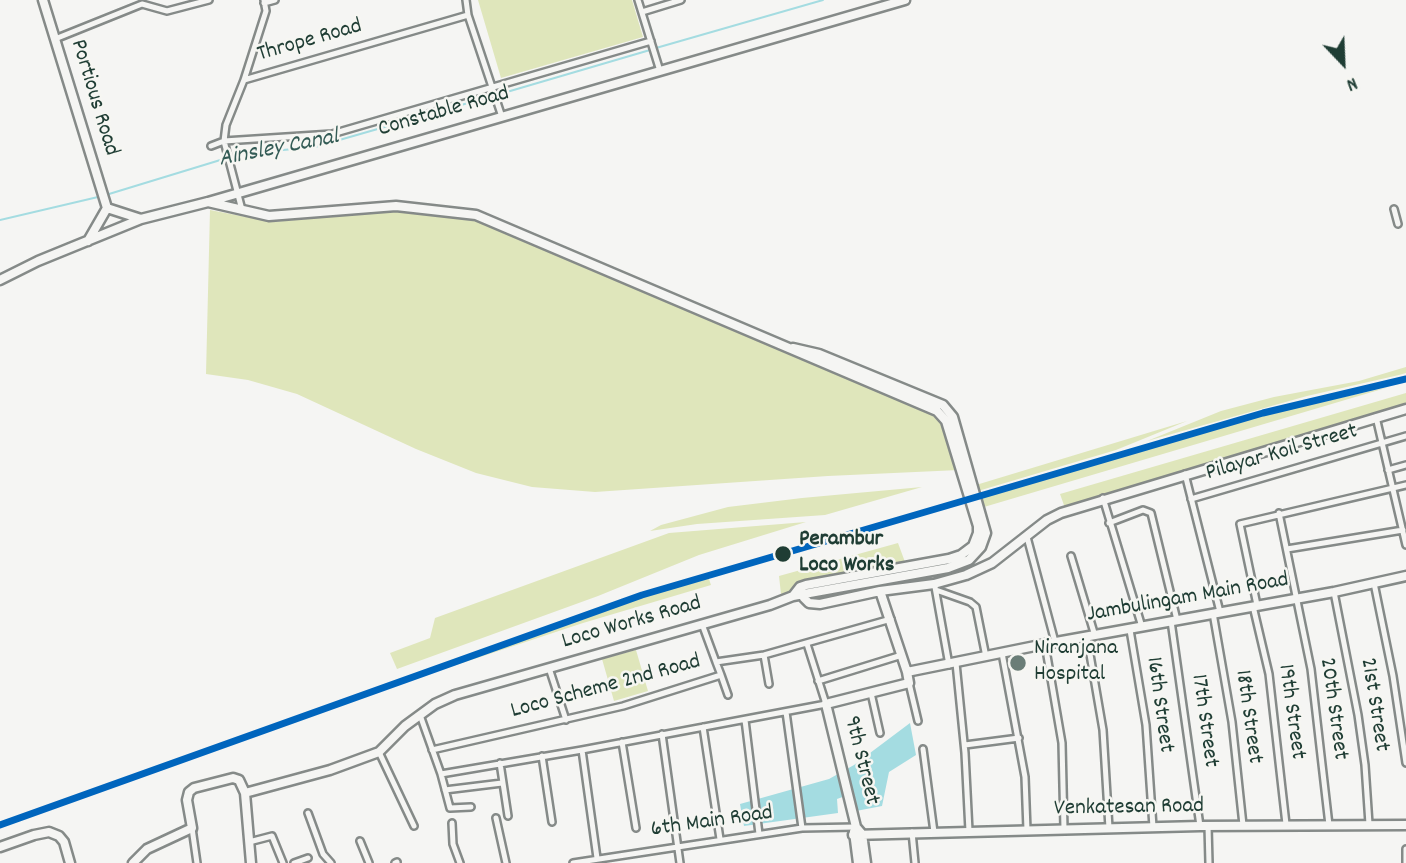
<!DOCTYPE html>
<style>
body{margin:0}
#map{position:relative;width:1406px;height:863px;overflow:hidden;background:#f5f5f3;font-family:Dekko,sans-serif}
canvas{display:block}
.north{position:absolute;left:1308px;top:28px;width:70px;height:70px;-webkit-text-stroke:5px #f6f6f2;paint-order:stroke;rotate:157deg;font-size:19px;font-weight:700;line-height:28px;text-align:center;color:#1f3d34}
.north::after{content:'';display:block;margin:auto;width:24px;height:32px;background:#1f3d34;clip-path:polygon(50% 0,100% 100%,50% 72%,0 100%)}
</style>
<div id="map">
<canvas width="1406" height="863"></canvas>
<div class="north">N</div>
</div>
<script>
const c = document.querySelector('canvas').getContext('2d');
c.lineJoin = 'round';
function paint(path, color) {
  c.fillStyle = color;
  c.fill(path, 'evenodd');
}
function toPath(rows) {
  const path = new Path2D();
  for (const r of rows) {
    path.moveTo(r[0], r[1]);
    for (let i = 2; i < r.length; i += 2) path.lineTo(r[i], r[i + 1]);
  }
  return path;
}
function strokePath(path, color, width, dash) {
  c.strokeStyle = color;
  c.lineWidth = width;
  c.lineCap = dash ? 'butt' : 'round';
  c.setLineDash(dash || []);
  c.stroke(path);
}
function label(font, color, halo, rows, align = 'center') {
  c.font = font + ' Dekko,sans-serif';
  c.lineWidth = 5;
  c.setLineDash([]);
  c.textBaseline = 'middle';
  c.strokeStyle = halo;
  c.fillStyle = color;
  for (const [text, x, y, turn = 0] of rows) {
    c.save();
    c.translate(x, y);
    c.rotate((+turn || 0) * Math.PI / 180);
    c.textAlign = isNaN(turn) ? turn : align;
    if (halo) c.strokeText(text, 0, 0);
    c.fillText(text, 0, 0);
    c.restore();
  }
}
paint(toPath([
 [478,0,632,0,643,37,501,78],
 [210,210,272,222,396,211,476,219,935,413,942,421,959,470,828,476,595,492,532,487,476,473,416,449,297,394,248,380,206,374],
 [1406,367,1406,373,1399,375,1307,396,1147,441,1221,411,1274,397,1359,381],
 [1389,387,984,507,981,497,1258,416],
 [1406,393,1406,405,1065,508,1060,494],
 [1187,421,1116,450,978,491,976,485],
 [922,487,825,515,697,524,650,531,661,525,728,507,802,498],
 [806,522,699,555,598,596,397,669,390,653,430,638,435,618,669,533],
 [898,543,905,562,799,583,790,592,781,594,779,576],
 [708,576,711,585,583,623,444,669,443,667,584,615],
 [636,650,648,691,614,701,602,659]
]), '#dfe6bb');
paint(toPath([
 [910,723,916,755,889,772,882,806,856,811,851,794,837,799,838,813,744,826,740,804,829,779,854,765]
]), '#a4dce1');
strokePath(toPath([
 [656,48,823,0],
 [500,94,650,50],
 [109,194,240,154,315,147,489,97],
 [0,220,98,197]
]), '#a4dce1', 2);
const street = toPath([
 [466,0,468,15,502,117],
 [638,0,660,71],
 [264,3,275,0],
 [642,12,681,0],
 [55,39,142,4,167,11,209,0],
 [244,80,468,15],
 [211,146,224,141,332,134,651,41],
 [1394,209,1398,224],
 [242,210,224,141,226,125,244,80,266,11,264,0],
 [1376,417,1406,545],
 [1388,470,1406,465],
 [1185,474,1220,612],
 [1103,498,1142,627],
 [1191,499,1406,436],
 [1279,513,1311,669,1329,825],
 [1109,523,1143,510,1151,513,1177,620],
 [1027,537,1055,642],
 [1287,549,1403,530],
 [1071,556,1095,636],
 [1374,583,1393,676,1406,763],
 [935,587,949,665],
 [936,590,970,602,976,607,986,657],
 [1334,592,1358,715,1365,765,1369,824],
 [1257,605,1240,524,1406,485],
 [1253,606,1269,674,1286,824],
 [1213,613,1232,722,1243,825],
 [1171,621,1200,826],
 [702,624,716,662],
 [1130,630,1146,725,1153,827],
 [1087,637,1103,730,1109,828],
 [1045,644,1062,743,1064,829],
 [1002,653,1025,777,1027,830],
 [764,655,769,684],
 [956,663,965,753,969,831],
 [549,668,566,720],
 [721,675,728,695],
 [818,681,902,655],
 [909,683,918,721],
 [871,693,880,733],
 [786,712,802,828],
 [420,715,441,774,582,750,826,704,807,644],
 [745,720,759,834],
 [703,727,720,839],
 [662,734,680,863],
 [622,742,636,828],
 [965,745,1019,738],
 [923,749,934,832],
 [432,750,623,706,721,675,716,662,764,655,891,619],
 [582,750,597,858],
 [379,752,414,826],
 [542,756,552,822],
 [500,763,508,816],
 [441,774,450,808,471,807],
 [445,790,502,783],
 [308,813,323,854,331,863],
 [496,818,506,863],
 [452,823,453,844,460,863],
 [1208,826,1209,863],
 [192,828,197,863],
 [912,832,915,863],
 [360,841,369,863],
 [249,842,272,836,283,863],
 [1406,849,1406,863],
 [294,863,308,858],
 [395,863,397,862],
 [573,863,802,828,856,827]
]);
const secondary = toPath([
 [43,0,107,208,88,241],
 [208,202,269,216,396,206,476,215,937,411,946,421,978,526,978,533,973,546,961,555,949,559,806,585,800,587,793,596],
 [107,208,141,219],
 [0,280,38,261,141,219,208,202,905,0],
 [801,590,804,598,809,603,820,604,880,591,907,672,909,683,826,704,856,827,862,834,866,863],
 [880,591,934,584,966,575,992,563,1047,520,1061,513,1406,409],
 [907,672,1045,644,1334,592,1406,576],
 [245,793,251,863],
 [854,832,858,863],
 [853,835,1200,826,1406,825],
 [0,847,34,835,49,832,59,836,64,842,70,863],
 [133,863,147,849,192,828,187,800,189,792,194,788,233,778,239,780,245,793,330,770,379,752,405,726,435,704,455,695,770,605,793,596,948,568,969,560,981,547,986,533,953,417,943,405,819,354,793,348]
]);
strokePath(street, '#858a88', 10);
strokePath(secondary, '#858a88', 13);
strokePath(street, '#f5f5f3', 5);
strokePath(secondary, '#f5f5f3', 8);
strokePath(toPath([
 [0,825,642,595,1263,413,1406,379]
]), '#0065bd', 7);
for (const [x, y, r, color] of [
 [783,554,9,"#1f3d34"],
 [1018,663,9,"#6a7d77"]
]) {
  const dot = new Path2D();
  dot.arc(x, y, r, 0, 2 * Math.PI);
  c.fillStyle = color;
  c.fill(dot);
  strokePath(dot, '#f6f6f2', 2.5);
}
label('23px', '#1f3d34', '#f6f6f2', [
 ["Thrope Road",310,42,-16],
 ["Portious Road",93,98,73],
 ["Constable Road",444,113,-16],
 ["Pilayar Koil Street",1282,454,-16],
 ["Jambulingam Main Road",1188,599,-10],
 ["Loco Works Road",632,624,-16],
 ["Loco Scheme 2nd Road",606,688,-15],
 ["16th Street",1158,705,82],
 ["21st Street",1373,705,81],
 ["20th Street",1332,709,82],
 ["19th Street",1290,712,82],
 ["18th Street",1247,717,82],
 ["17th Street",1203,721,82],
 ["9th Street",860,761,76],
 ["Venkatesan Road",1129,809,-1],
 ["6th Main Road",712,823,-8]
]);
label('bold 23px', '#1f3d34', '#f6f6f2', [
 ["Perambur",799,541],
 ["Loco Works",799,567]
], 'left');
label('23px', '#1f3d34', '#f6f6f2', [
 ["Niranjana",1034,650],
 ["Hospital",1034,676]
], 'left');
label('italic 24px', '#335b55', '#f6f6f2', [
 ["Ainsley Canal",279,150,-11]
]);
</script>
